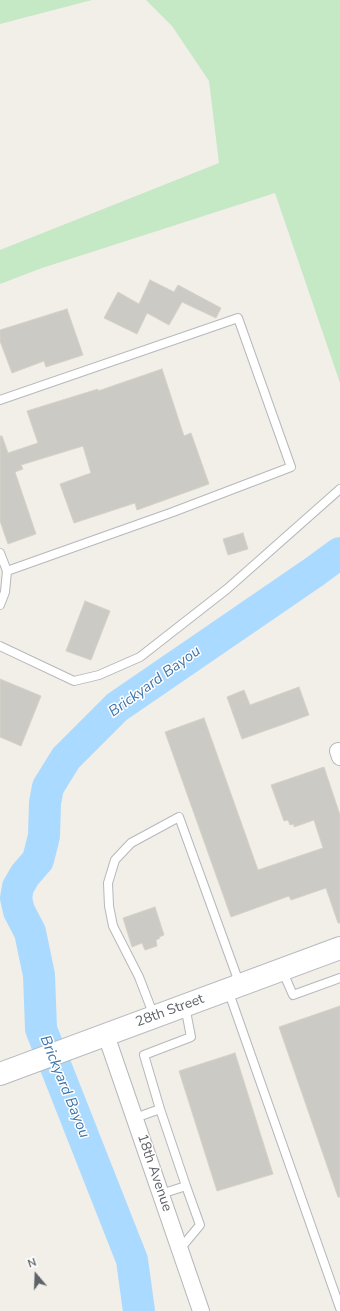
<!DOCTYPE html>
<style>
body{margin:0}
#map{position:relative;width:340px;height:1311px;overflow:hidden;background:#f1efe8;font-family:"Nunito Sans",sans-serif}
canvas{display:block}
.north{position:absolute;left:16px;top:1255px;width:40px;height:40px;-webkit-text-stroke:3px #fff;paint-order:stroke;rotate:341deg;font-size:11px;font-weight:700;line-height:16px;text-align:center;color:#5f6368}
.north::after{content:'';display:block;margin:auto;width:14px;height:18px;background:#5f6368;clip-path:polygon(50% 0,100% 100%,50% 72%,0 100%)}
</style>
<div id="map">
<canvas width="340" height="1311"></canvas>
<div class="north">N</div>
</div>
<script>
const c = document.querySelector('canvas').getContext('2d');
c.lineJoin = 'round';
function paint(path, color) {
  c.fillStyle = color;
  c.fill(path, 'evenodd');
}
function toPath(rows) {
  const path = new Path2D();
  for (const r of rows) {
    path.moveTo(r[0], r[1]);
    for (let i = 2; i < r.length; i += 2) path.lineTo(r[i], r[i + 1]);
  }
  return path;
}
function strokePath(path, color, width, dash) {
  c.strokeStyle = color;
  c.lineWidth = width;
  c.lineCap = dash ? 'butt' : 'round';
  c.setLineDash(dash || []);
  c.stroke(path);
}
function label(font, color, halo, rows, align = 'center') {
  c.font = font + ' "Nunito Sans",sans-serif';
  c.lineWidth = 3;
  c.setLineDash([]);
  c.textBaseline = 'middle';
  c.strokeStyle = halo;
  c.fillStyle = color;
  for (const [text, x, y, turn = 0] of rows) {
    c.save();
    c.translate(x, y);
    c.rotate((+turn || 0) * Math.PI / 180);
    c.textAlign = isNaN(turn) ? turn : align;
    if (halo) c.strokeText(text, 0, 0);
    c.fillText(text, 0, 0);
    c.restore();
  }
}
paint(toPath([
 [0,0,92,0,0,24],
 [146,0,340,0,340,383,275,193,42,268,0,284,0,250,219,163,209,81,172,26]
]), '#c5e8c5');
strokePath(toPath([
 [139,1311,132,1260,41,1029,39,975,30,932,19,911,16,898,18,887,25,875,38,860,44,836,45,803,48,787,66,758,117,707,314,572,340,553]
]), '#aadaff', 32);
const building = toPath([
 [150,280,174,292,178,285,221,308,216,318,182,302,169,325,147,313,137,334,104,318,118,292,139,304,150,280],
 [67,309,83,355,46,367,44,361,12,373,0,341,0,330,67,309],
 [162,369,184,436,191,433,209,484,137,510,135,503,74,523,60,484,91,473,83,446,21,465,23,469,15,472,36,534,8,544,0,521,0,436,2,436,8,453,38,443,27,411,98,389,98,391,162,369],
 [243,533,248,549,228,555,223,539,243,533],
 [85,601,110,611,91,660,66,651,85,601],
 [0,679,41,696,21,746,0,737,0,679],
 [299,687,309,715,242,739,227,697,244,690,250,705,299,687],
 [204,718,258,870,323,848,314,820,294,827,294,824,290,825,288,820,284,821,271,785,324,767,340,815,340,923,338,923,326,888,291,900,289,896,231,917,165,732,204,718],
 [155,907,164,935,159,937,160,938,156,940,157,946,145,950,142,943,132,947,123,918,155,907],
 [340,1006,340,1197,338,1197,279,1027,340,1006],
 [235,1053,273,1174,217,1191,179,1071,235,1053]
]);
paint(building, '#cccac5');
strokePath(building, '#d6d1c6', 1);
const lane = toPath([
 [0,400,238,318,291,467,173,512,7,571,0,553],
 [0,605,5,592,7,571],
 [0,646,74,681,99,675,140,657,227,589,340,489],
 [282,970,293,995,340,978],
 [228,990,340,1308],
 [154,1016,139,977,113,926,109,906,108,883,115,860,131,843,179,817,240,985],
 [160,1109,186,1186,161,1194],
 [135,1118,160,1109,144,1055,191,1037,185,1006],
 [180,1249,200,1225,186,1186]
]);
const street = toPath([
 [338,751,340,757],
 [106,1035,201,1311]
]);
const secondary = toPath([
 [0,1074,340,948]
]);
strokePath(lane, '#b5b8bc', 10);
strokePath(street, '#b5b8bc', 18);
strokePath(secondary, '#b6babf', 24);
strokePath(lane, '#fff', 8);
strokePath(street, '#fff', 16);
strokePath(secondary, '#fff', 22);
label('14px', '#5f6368', '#fff', [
 ["28th Street",170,1011,-20],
 ["18th Avenue",154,1173,71]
]);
label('italic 15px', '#4174aa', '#fff', [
 ["Brickyard Bayou",155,682,-36],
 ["Brickyard Bayou",64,1087,68]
]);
</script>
